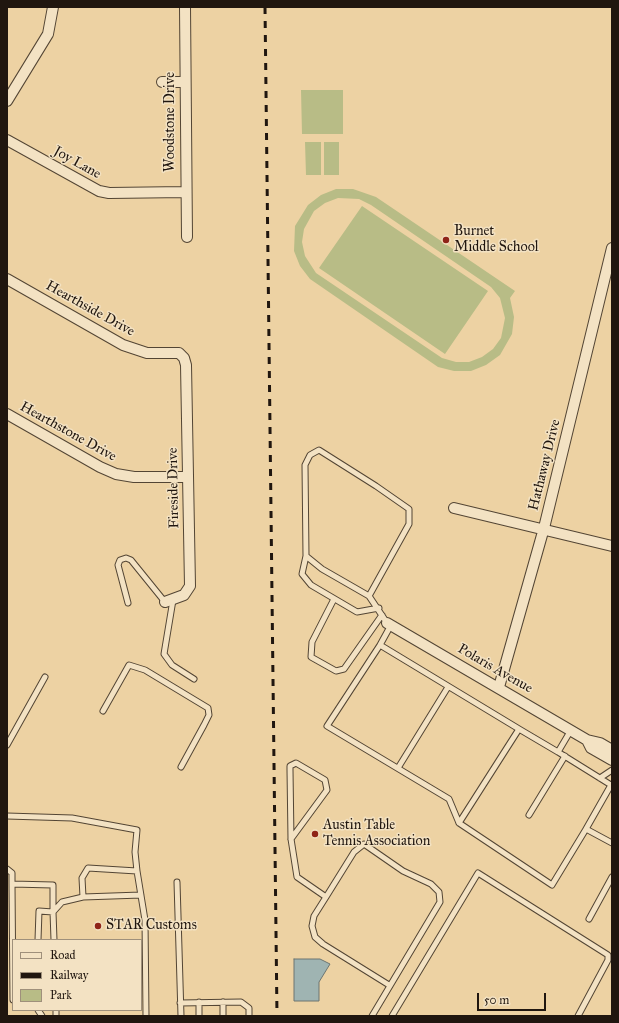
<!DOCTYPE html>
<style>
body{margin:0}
#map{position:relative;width:619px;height:1023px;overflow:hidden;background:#edd2a3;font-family:"IM FELL Great Primer",serif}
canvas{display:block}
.frame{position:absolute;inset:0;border:8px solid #20160f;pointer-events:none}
.legend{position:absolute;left:12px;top:939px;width:130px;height:72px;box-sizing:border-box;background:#f3e2c3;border:1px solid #9f907b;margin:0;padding:5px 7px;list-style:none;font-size:12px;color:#20160f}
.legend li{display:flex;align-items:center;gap:8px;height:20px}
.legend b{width:20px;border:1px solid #9f907b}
.scale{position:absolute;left:477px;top:993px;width:69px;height:18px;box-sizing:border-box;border:2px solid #20160f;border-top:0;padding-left:5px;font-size:12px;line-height:14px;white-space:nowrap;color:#20160f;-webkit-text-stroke:3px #f3e2c3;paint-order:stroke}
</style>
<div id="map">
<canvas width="619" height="1023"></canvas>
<div class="frame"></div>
<ul class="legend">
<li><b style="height:5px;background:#f3e2c3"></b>Road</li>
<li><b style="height:5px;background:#20160f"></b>Railway</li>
<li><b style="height:11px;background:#b8bc86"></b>Park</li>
</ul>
<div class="scale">50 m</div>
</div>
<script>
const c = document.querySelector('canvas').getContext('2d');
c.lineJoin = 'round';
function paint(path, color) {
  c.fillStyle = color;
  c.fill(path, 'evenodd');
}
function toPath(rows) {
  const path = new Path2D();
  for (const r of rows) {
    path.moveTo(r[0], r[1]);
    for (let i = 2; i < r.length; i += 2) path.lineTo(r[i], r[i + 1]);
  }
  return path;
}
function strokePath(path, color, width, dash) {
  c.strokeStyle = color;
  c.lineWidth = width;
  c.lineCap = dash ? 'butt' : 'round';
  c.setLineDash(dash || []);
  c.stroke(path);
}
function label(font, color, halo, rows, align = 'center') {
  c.font = font + ' "IM FELL Great Primer",serif';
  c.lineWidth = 3;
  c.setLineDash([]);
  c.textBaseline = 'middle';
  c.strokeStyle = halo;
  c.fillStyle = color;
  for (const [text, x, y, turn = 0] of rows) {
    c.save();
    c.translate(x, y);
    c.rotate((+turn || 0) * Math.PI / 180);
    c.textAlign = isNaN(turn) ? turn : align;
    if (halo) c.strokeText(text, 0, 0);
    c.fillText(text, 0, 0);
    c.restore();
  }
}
paint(toPath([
 [301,90,343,90,343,134,302,134],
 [305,142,321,142,321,175,306,175],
 [324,142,339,142,339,175,324,175],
 [336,189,353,189,376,197,515,291,510,298,514,317,512,334,500,355,486,365,471,371,454,371,438,367,310,279,300,266,294,251,295,226,308,205,321,195],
 [338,198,359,199,371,205,491,287,500,298,505,318,501,338,493,349,482,357,469,362,456,362,442,358,316,273,305,256,302,242,304,229,314,211,325,203],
 [362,206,488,291,445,354,319,268]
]), '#b8bc86');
const water = toPath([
 [294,959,320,959,330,964,319,982,319,1001,294,1001,294,959]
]);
paint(water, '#9fb4b2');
strokePath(water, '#6c7571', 1);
const service = toPath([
 [306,556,302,574,311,585,357,612,379,608],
 [369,596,322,569,306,556,305,465,310,455,319,450,376,486,409,509,409,524,369,596,387,623],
 [334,599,312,642,311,657,336,671,344,669,382,615],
 [173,600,164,654,172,665,194,679],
 [128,603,118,565,120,560,126,558,131,560,165,602],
 [380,645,391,625],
 [103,711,129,665,145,670,208,708,209,715,204,725,181,767],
 [7,745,45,677],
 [558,752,519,729,459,823,552,885,586,829,611,785,558,752,571,730],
 [398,768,448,687],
 [600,778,612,770],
 [529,815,565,756],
 [7,816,72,818,137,830,135,852,137,871],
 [459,823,449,799,327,726,380,645,519,729],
 [586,829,612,843],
 [291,839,327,790,325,780,296,763,290,766,290,770,291,839,297,877,326,897,354,852,364,844,403,871,431,884,439,892,440,902,372,1016],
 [7,869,12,873,12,884],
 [177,882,181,1016],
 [141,895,83,897,82,878,88,868,137,871,145,920,146,1016],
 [326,897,314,916,312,926,315,937,323,944,389,985],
 [53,912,62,902,83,897],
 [589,919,612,877],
 [38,940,39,911,53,912,54,940],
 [13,1000,12,884,53,885,53,912],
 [223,1002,223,1016],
 [180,1003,241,1002,249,1008,249,1016],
 [38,1010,42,1016],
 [56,1010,56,1016],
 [199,1016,199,1002],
 [392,1016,478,873,608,955,608,960,578,1016]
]);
const minor = toPath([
 [185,7,187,237],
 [162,82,185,82],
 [7,101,48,34,53,7],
 [7,140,99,191,109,193,185,192],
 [7,279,123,345,147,353,179,353,184,358,186,365,190,586,184,595,165,602],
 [7,414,100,467,116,474,134,477,188,477],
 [454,508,612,546],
 [387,623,587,740,600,743,612,750],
 [499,687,544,528,612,248],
 [587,740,591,748,612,760]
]);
strokePath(service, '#534534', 7);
strokePath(minor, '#534534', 12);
strokePath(service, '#f3e2c3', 5);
strokePath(minor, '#f3e2c3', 10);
strokePath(toPath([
 [265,7,277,1016]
]), '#20160f', 3, [7, 7]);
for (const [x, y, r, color] of [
 [446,240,4,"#8f2418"],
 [315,834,4,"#8f2418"],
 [98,926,4,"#8f2418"]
]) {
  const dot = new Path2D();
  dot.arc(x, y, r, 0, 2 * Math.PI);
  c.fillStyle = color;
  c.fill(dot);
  strokePath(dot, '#f3e2c3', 1.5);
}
label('14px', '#20160f', '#f3e2c3', [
 ["Woodstone Drive",171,122,-90],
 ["Joy Lane",77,163,29],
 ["Hearthside Drive",90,309,29],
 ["Hearthstone Drive",68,432,29],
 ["Hathaway Drive",545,465,-76],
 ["Fireside Drive",174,488,-91],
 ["Polaris Avenue",495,669,30]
]);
label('14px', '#20160f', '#f3e2c3', [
 ["Burnet",454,232],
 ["Middle School",454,248],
 ["Austin Table",323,826],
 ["Tennis Association",323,842],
 ["STAR Customs",106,926]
], 'left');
</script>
